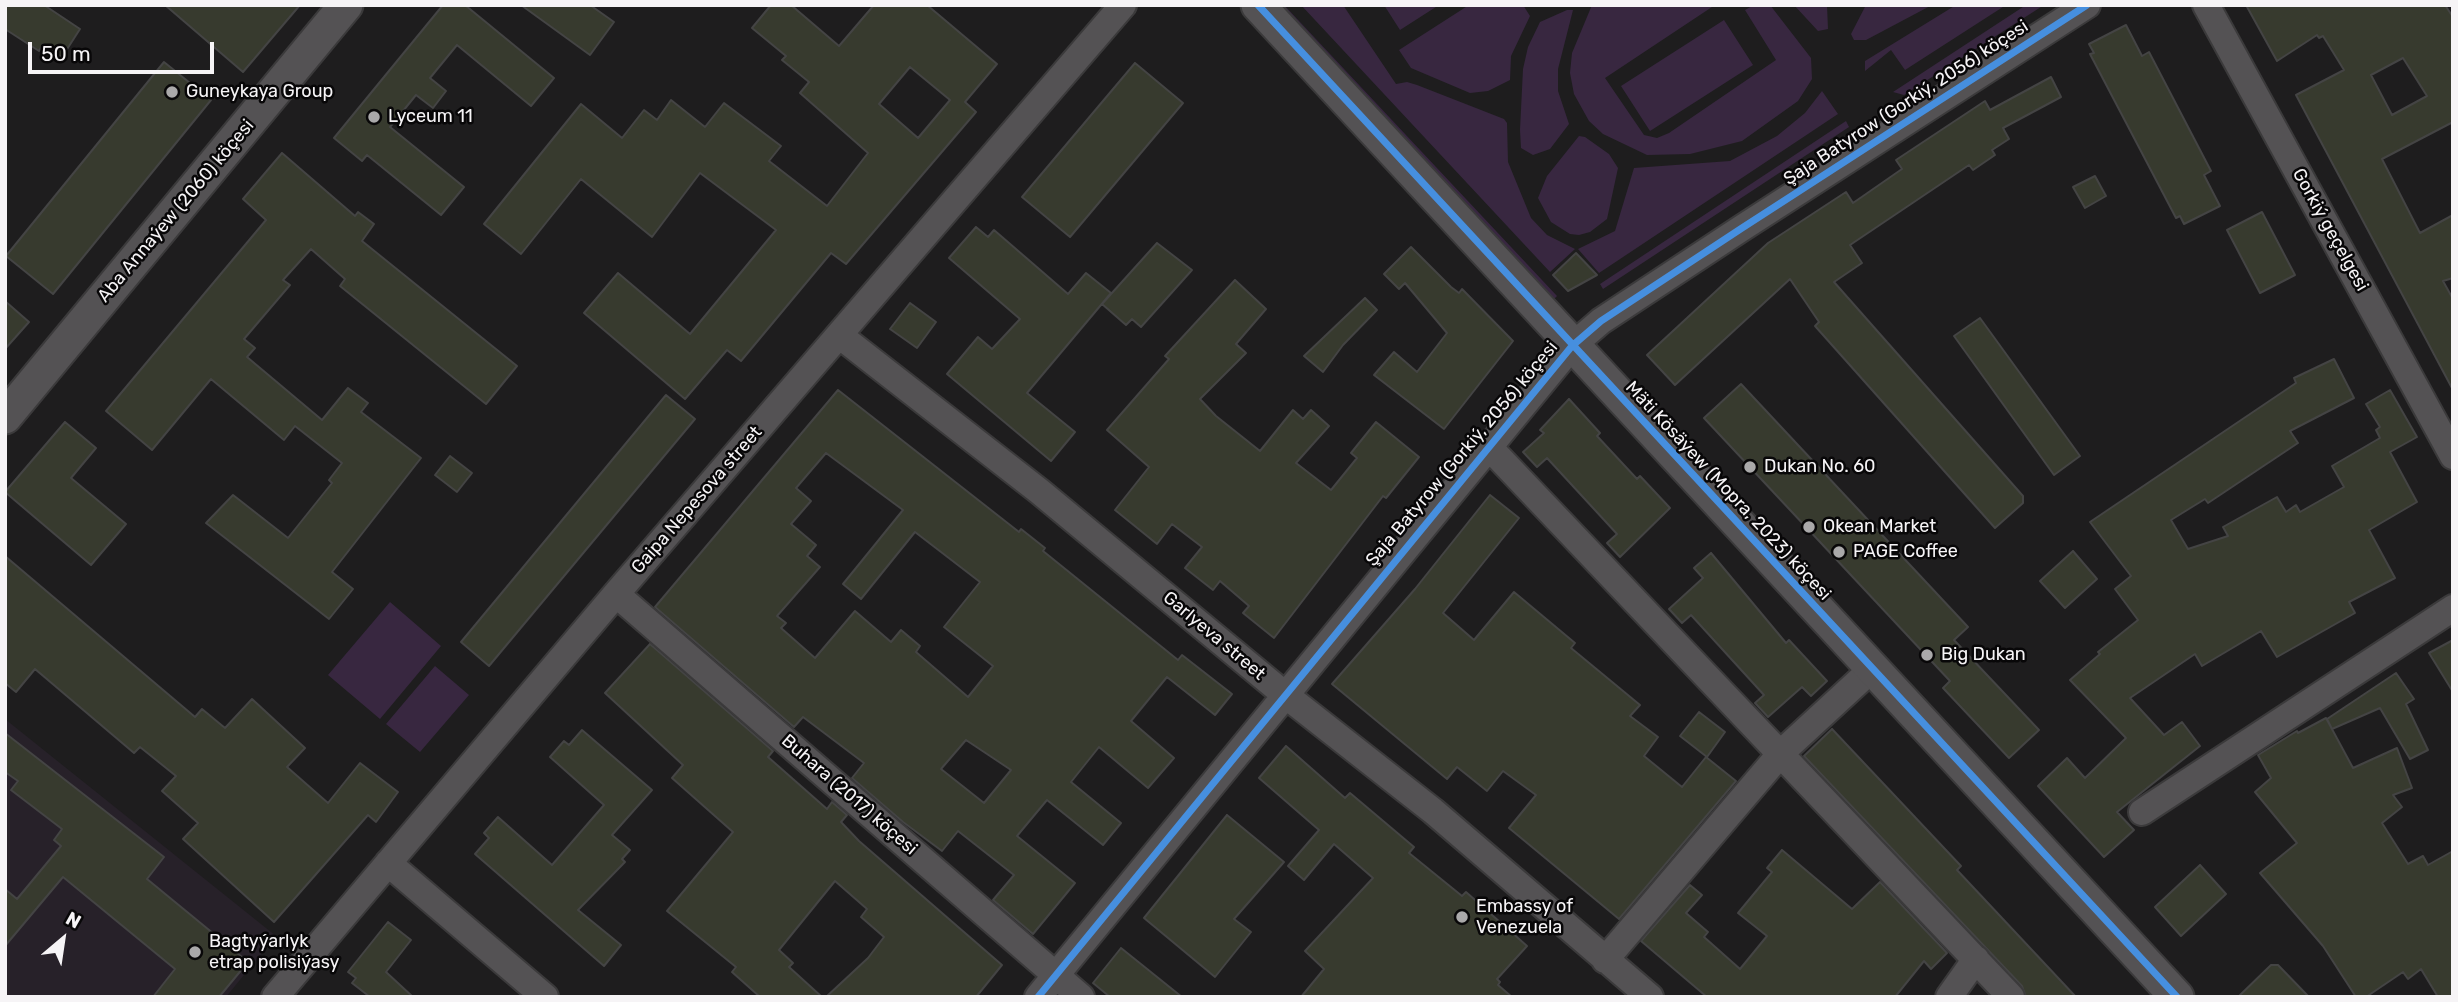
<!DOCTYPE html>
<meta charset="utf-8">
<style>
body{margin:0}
#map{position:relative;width:2458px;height:1002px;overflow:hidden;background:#1e1d1e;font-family:Rubik,sans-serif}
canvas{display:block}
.frame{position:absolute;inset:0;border:7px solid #f6f4f6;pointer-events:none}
.north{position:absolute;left:28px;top:904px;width:70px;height:70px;-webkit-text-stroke:5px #080708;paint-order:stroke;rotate:29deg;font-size:19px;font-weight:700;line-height:28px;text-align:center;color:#f6f4f6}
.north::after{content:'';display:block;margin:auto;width:24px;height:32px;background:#f6f4f6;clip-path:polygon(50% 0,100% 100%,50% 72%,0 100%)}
.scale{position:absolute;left:28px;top:42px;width:186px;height:32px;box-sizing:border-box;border:4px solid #f6f4f6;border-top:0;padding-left:9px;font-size:21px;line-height:24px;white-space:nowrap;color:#f6f4f6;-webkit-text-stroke:5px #080708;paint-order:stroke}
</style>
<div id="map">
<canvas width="2458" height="1002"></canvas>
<div class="frame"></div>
<div class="north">N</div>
<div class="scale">50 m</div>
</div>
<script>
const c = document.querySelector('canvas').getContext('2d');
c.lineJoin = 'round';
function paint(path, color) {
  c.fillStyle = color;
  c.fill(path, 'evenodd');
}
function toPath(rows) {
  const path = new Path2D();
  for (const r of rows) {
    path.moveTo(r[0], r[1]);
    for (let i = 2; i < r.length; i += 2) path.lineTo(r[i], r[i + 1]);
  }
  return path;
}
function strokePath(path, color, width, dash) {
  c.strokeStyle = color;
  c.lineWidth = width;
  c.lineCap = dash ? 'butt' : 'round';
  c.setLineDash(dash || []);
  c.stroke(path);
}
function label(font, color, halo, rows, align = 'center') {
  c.font = font + ' Rubik,sans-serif';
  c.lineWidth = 5;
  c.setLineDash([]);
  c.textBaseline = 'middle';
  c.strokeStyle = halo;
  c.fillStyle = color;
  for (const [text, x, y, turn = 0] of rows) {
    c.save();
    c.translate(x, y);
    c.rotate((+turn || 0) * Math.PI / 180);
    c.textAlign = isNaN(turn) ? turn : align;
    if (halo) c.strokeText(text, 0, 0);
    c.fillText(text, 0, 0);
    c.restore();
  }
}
paint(toPath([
 [5,719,276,936,226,997,5,997]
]), '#272129');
paint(toPath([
 [1275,5,1284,5,1557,296,1552,301],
 [1301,5,1343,5,1396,84,1407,82,1417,85,1504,119,1507,123,1508,162,1531,218,1547,235,1575,249,1550,272],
 [1384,5,1439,5,1400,30],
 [1469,5,1523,5,1530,16,1511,56,1510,80,1488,91,1470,93,1411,68,1399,50],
 [1592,5,1715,5,1605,78,1644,135,1657,138,1669,133,1776,60,1745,10,1754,5,1770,5,1811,58,1812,79,1798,101,1742,141,1690,154,1647,155,1603,134,1589,121,1574,94,1570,73,1572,53],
 [1794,5,1827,5,1828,29,1818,31],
 [1866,5,1932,5,1866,40,1854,40,1851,34],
 [1956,5,2006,5,1905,70,1891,50,1865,71,1865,61],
 [2026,5,2044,5,1904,95,1893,92],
 [1567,10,1573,10,1558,69,1558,91,1569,124,1550,149,1533,155,1521,148,1520,130,1523,69,1528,47,1540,22],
 [1724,20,1753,65,1650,131,1621,86],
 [1822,91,1838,114,1599,273,1578,249,1615,231,1634,168,1730,161,1777,136,1805,113],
 [1846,121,1849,127,1603,289,1600,284],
 [1579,136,1585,137,1609,154,1618,168,1607,219,1590,232,1579,235,1570,234,1551,222,1538,198,1547,176],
 [390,602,441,646,380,719,328,675],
 [435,666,469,695,420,752,386,724]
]), '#382740');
const building = toPath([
 [5,5,44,5,80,29,62,57,43,44,39,51,5,29,5,5],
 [165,5,300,5,243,72,165,5],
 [443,5,465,5,554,78,531,106,457,45,430,78,446,91,433,108,416,95,390,127,464,187,441,215,367,155,362,161,334,138,443,5],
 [521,5,590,5,614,22,590,55,521,5],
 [771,5,791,5,839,46,874,5,927,5,997,64,965,102,976,112,846,264,831,253,741,361,727,350,685,399,584,313,618,273,690,334,776,230,700,173,652,237,581,179,521,254,484,224,581,104,622,138,644,110,657,120,671,100,705,127,724,103,781,146,769,161,827,206,868,153,800,93,809,82,782,60,786,56,752,28,771,5],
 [910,67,950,100,918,138,879,104,910,67],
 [2246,5,2445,5,2453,17,2453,122,2382,159,2420,233,2453,215,2453,278,2443,281,2453,299,2453,390,2296,95,2344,70,2323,36,2319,38,2317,35,2277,61,2246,5],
 [2403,58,2427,96,2392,115,2371,75,2403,58],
 [2126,25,2142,56,2149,52,2211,171,2204,175,2220,206,2184,224,2180,216,2176,218,2090,54,2094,53,2089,44,2126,25],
 [164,62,211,100,53,294,6,256,164,62],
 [1135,63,1183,103,1070,237,1022,197,1135,63],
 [2051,77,2061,97,2003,128,2009,139,1992,150,1995,155,1973,170,1969,165,1850,245,1862,263,1834,282,2023,496,2023,503,1995,528,1815,326,1819,322,1790,279,1675,385,1647,355,1768,243,1846,192,1853,203,1902,169,1896,160,1985,101,1990,110,2051,77],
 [282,153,355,216,358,212,374,224,362,241,517,366,486,404,340,286,345,279,311,249,283,280,290,285,244,339,255,348,247,357,322,420,348,388,368,403,361,412,421,458,332,572,353,589,329,619,206,523,233,495,288,538,332,483,329,480,342,463,295,426,284,440,211,379,152,450,106,411,266,220,243,199,282,153],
 [2095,176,2106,196,2085,208,2073,187,2095,176],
 [2262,212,2295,275,2260,293,2227,230,2262,212],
 [976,227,988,237,994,230,1068,294,1086,273,1111,293,1027,393,1075,432,1051,461,947,374,978,337,992,349,1020,319,949,258,976,227],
 [1157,243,1192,270,1141,327,1132,319,1126,325,1102,304,1157,243],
 [1411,247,1451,287,1459,293,1462,289,1513,341,1444,429,1374,375,1394,352,1417,372,1447,333,1405,283,1399,289,1384,274,1411,247],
 [1576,253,1597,275,1568,291,1553,275,1576,253],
 [1235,280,1266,309,1236,344,1246,353,1200,399,1216,416,1260,451,1293,410,1303,419,1311,410,1329,426,1296,463,1331,490,1357,458,1351,453,1376,422,1419,457,1386,498,1383,496,1274,638,1243,613,1249,606,1220,581,1213,590,1185,568,1202,547,1172,524,1157,544,1115,510,1149,467,1107,430,1169,359,1165,356,1235,280],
 [1365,298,1377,310,1343,345,1323,372,1304,356,1365,298],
 [5,301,29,322,5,349,5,301],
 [910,303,936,322,917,348,890,329,910,303],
 [1980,318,2080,456,2054,475,1954,336,1980,318],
 [2334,359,2354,398,2290,431,2298,443,2208,503,2205,499,2171,520,2188,549,2228,536,2223,527,2277,497,2286,512,2296,505,2300,512,2344,487,2332,466,2380,438,2376,430,2380,427,2366,404,2390,390,2417,437,2390,452,2417,502,2369,530,2395,578,2349,602,2355,613,2277,657,2261,631,2202,666,2195,654,2130,698,2164,735,2182,722,2200,746,2117,812,2134,830,2104,857,2038,786,2067,758,2085,778,2126,738,2070,680,2100,654,2098,652,2138,620,2115,589,2131,576,2090,522,2296,383,2294,378,2334,359],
 [1741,384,1968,627,1954,640,2039,730,2009,758,1943,688,1950,681,1704,418,1741,384],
 [838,390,1019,532,1021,529,1045,548,1043,551,1178,660,1182,655,1232,694,1215,715,1167,677,1131,721,1174,758,1148,788,1099,747,1071,782,1121,823,1103,845,1047,800,1017,836,1075,883,1033,934,993,900,1014,875,958,831,942,851,903,822,852,778,864,763,803,717,794,727,655,607,838,390],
 [826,453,903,510,843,584,861,599,915,532,980,582,944,627,993,666,968,697,916,652,920,646,901,630,891,642,855,611,815,658,781,628,786,623,777,616,820,567,807,556,816,545,791,524,811,501,796,488,826,453],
 [966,740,1011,770,984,803,941,769,966,740],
 [666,395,695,419,489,666,461,642,666,395],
 [1569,399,1600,433,1597,436,1637,479,1640,476,1670,508,1620,557,1607,543,1617,534,1547,458,1537,467,1523,452,1544,433,1540,430,1569,399],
 [65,422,96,448,71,478,126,524,91,565,5,492,65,422],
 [450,456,472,473,457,492,435,475,450,456],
 [1490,495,1519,518,1443,613,1474,640,1514,592,1575,643,1571,648,1640,705,1630,716,1658,737,1644,756,1682,787,1706,757,1736,781,1619,919,1509,828,1536,795,1503,771,1487,791,1457,767,1447,779,1332,684,1415,589,1490,495],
 [2073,551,2097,579,2065,608,2040,581,2073,551],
 [1711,553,1786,643,1789,640,1827,681,1811,696,1802,687,1768,717,1755,703,1764,695,1691,615,1682,623,1669,609,1703,578,1694,568,1711,553],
 [5,556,195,717,202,709,225,728,252,699,305,748,287,767,328,803,360,763,398,792,376,822,368,815,274,922,183,839,198,823,162,791,176,776,140,747,134,753,35,669,16,692,5,683,5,556],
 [2453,640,2453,692,2429,653,2453,640],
 [650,644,773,751,768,757,827,809,832,802,847,815,841,822,859,841,1002,965,976,997,826,997,868,958,884,937,861,917,867,909,835,881,779,950,793,963,789,967,822,997,760,997,732,972,736,967,667,911,733,832,672,778,683,765,605,693,650,644],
 [2396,673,2414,699,2406,704,2428,750,2410,759,2380,708,2332,729,2327,719,2396,673],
 [1699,712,1725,732,1707,757,1680,736,1699,712],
 [2326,718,2353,768,2397,748,2412,788,2393,795,2402,807,2382,823,2408,864,2423,856,2428,865,2453,851,2453,997,2438,997,2421,969,2408,979,2403,972,2366,997,2356,997,2323,946,2260,873,2297,843,2255,792,2271,778,2258,755,2297,731,2298,733,2326,718],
 [1832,729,1961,866,1957,870,2076,997,2026,997,2022,986,1804,756,1832,729],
 [582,730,652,790,612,835,630,850,622,859,625,862,578,910,621,945,604,966,475,854,489,838,484,833,498,817,552,865,604,805,550,757,564,741,569,745,582,730],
 [5,733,164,857,147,879,248,962,219,997,153,997,175,969,63,877,5,946,5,889,17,899,61,846,54,840,62,829,11,790,18,781,5,772,5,733],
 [1286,746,1345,798,1350,793,1414,847,1409,853,1462,896,1466,892,1527,946,1497,979,1500,982,1498,985,1512,997,1301,997,1324,969,1305,951,1373,878,1334,844,1304,880,1288,866,1319,830,1259,778,1286,746],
 [1227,815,1284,862,1234,919,1251,932,1215,977,1144,918,1227,815],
 [1782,850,1852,909,1880,882,1947,953,1931,969,1924,961,1895,997,1707,997,1641,941,1690,885,1702,895,1686,913,1708,932,1704,937,1740,969,1767,936,1738,913,1772,872,1767,868,1782,850],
 [2200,865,2226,894,2181,936,2155,907,2200,865],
 [388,922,411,940,386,972,413,997,370,997,352,983,356,978,348,972,388,922],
 [1121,948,1182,997,1110,997,1093,983,1121,948],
 [2271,965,2278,965,2309,997,2238,997,2271,965]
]);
paint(building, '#373a2e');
strokePath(building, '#444', 2);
const minor = toPath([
 [2206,5,2453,456],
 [839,335,1039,491,1284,694,1433,811,1650,997],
 [1488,446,2011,997],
 [616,594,1081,997],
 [2142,812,2453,608],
 [388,863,545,997],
 [1605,960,1782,752,1872,669],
 [275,997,616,594,1123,5],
 [1038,997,1572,346,1601,321,1742,228,2087,5],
 [1949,997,1976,959]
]);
const tertiary = toPath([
 [1258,5,2177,997],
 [5,417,346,5]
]);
strokePath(minor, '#3b3a3b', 30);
strokePath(tertiary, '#3b3a3b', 37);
strokePath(minor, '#545254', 26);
strokePath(tertiary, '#545254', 33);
strokePath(toPath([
 [1258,5,2177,997],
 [1038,997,1572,346,1601,321,1742,228,2087,5]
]), '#468fdf', 7);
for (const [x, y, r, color] of [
 [172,92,7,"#aaa9aa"],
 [374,117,7,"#aaa9aa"],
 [1750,467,7,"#aaa9aa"],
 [1809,527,7,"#aaa9aa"],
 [1839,552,7,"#aaa9aa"],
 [1927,655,7,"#aaa9aa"],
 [1462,917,7,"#aaa9aa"],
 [195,952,7,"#aaa9aa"]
]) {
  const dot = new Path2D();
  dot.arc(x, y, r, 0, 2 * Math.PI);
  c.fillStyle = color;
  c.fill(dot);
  strokePath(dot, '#080708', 2.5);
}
label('18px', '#f6f4f6', '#080708', [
 ["Guneykaya Group",186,92],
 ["Lyceum 11",388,117],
 ["Dukan No. 60",1764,467],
 ["Okean Market",1823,527],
 ["PAGE Coffee",1853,552],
 ["Big Dukan",1941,655],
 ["Embassy of",1476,907],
 ["Venezuela",1476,928],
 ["Bagtyýarlyk",209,942],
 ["etrap polisiýasy",209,963]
], 'left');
label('18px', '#f6f4f6', '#080708', [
 ["Şaja Batyrow (Gorkiý, 2056) köçesi",1906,103,-33],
 ["Aba Annaýew (2060) köçesi",176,211,-50],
 ["Gorkiý geçelgesi",2330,230,61],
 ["Şaja Batyrow (Gorkiý, 2056) köçesi",1462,454,-50],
 ["Mäti Kösäýew (Mopra, 2023) köçesi",1728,491,47],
 ["Gaipa Nepesova street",697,500,-49],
 ["Garlyeva street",1214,636,40],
 ["Buhara (2017) köçesi",849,795,41]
]);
</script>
